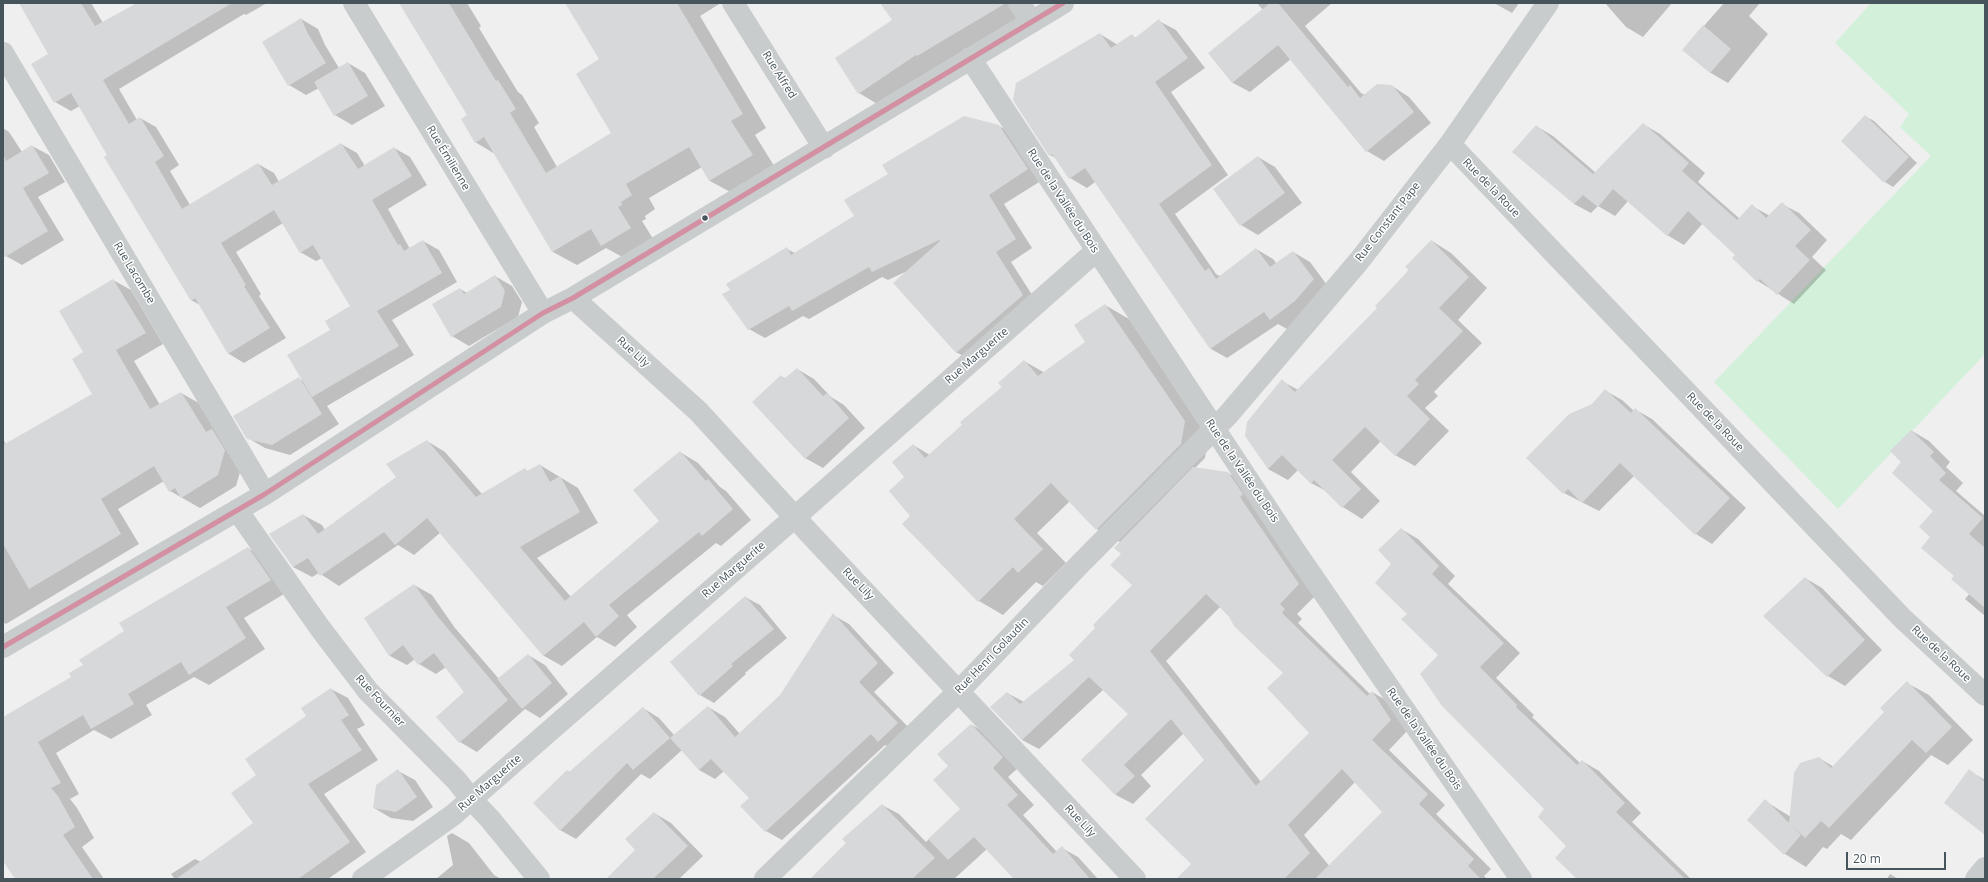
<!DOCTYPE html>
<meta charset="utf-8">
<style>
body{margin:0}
#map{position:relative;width:1988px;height:882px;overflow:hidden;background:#f0efef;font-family:"Open Sans",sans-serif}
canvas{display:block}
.frame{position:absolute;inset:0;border:4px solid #46545c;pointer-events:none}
.scale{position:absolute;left:1846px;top:852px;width:100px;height:18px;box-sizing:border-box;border:2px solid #46545c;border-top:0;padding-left:5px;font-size:12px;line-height:14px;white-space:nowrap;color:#46545c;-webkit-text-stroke:3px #fff;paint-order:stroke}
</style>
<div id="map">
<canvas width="1988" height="882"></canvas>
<div class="frame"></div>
<div class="scale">20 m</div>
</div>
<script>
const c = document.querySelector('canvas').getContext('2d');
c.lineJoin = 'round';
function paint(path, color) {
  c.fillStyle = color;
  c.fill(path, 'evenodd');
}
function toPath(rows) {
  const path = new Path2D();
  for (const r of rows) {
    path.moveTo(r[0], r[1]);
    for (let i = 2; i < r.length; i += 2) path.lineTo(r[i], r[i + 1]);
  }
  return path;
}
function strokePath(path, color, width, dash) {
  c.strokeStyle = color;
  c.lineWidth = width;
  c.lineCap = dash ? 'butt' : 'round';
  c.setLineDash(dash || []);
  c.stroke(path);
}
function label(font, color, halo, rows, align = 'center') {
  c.font = font + ' "Open Sans",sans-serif';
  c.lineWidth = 3;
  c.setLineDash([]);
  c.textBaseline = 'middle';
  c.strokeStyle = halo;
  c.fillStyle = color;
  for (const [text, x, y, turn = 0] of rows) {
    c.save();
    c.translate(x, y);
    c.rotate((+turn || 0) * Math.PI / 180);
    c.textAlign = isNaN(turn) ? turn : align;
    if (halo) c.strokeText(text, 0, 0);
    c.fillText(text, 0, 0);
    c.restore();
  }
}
paint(toPath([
 [1871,3,1982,3,1985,6,1985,354,1838,509,1714,382,1931,156,1900,127,1909,114,1835,43]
]), '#d2f0da');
paint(toPath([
 [36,3,91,3,103,23,139,3,267,3,246,15,244,14,119,89,137,120,140,118,156,127,179,165,170,171,190,205,258,164,274,173,279,182,341,144,357,153,365,166,394,148,410,157,427,185,388,209,410,249,423,241,439,250,457,282,392,320,414,355,327,406,339,424,290,455,265,448,248,438,299,379,303,381,331,331,351,306,322,258,316,261,300,252,283,223,236,252,261,294,259,296,286,338,244,363,229,354,200,305,191,300,80,106,71,111,55,102,49,54],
 [401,3,467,3,481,26,479,28,518,92,522,95,539,123,534,127,557,167,612,133,601,60,585,3,721,3,700,16,766,128,755,135,776,169,734,194,710,181,702,167,649,198,655,209,645,216,646,219,642,221,655,242,626,259,606,248,577,265,553,252,495,154,475,142,469,115],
 [882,3,1035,3,1033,4,1027,14,879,105,859,93,893,20],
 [1257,3,1332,3,1305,26,1361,93,1365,95,1392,86,1409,97,1431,123,1384,161,1367,151,1291,59,1250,92,1233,83,1210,53,1263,10],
 [1494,3,1519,3,1512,13],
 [1605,3,1672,3,1643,37,1626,27],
 [1724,3,1760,3,1749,16,1768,34,1728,83,1711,73,1683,50],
 [301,19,318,29,325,45,339,68,348,63,365,73,385,106,352,125,335,115,319,88,306,95,289,85,264,42],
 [1159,21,1176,30,1205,68,1171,92,1228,175,1175,214,1216,274,1220,276,1256,249,1273,259,1277,264,1293,252,1310,262,1330,289,1287,329,1278,324,1227,358,1211,349,1095,182,1087,188,1070,178,1057,159,1050,155,1100,34,1118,45,1132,36,1136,38],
 [1865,116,1874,121,1917,163,1893,187,1885,182],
 [1643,124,1660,134,1705,173,1698,182,1740,219,1752,206,1770,216,1782,204,1799,213,1827,240,1812,257,1826,270,1794,304,1758,281,1737,255,1703,223,1684,245,1667,235,1628,201,1615,216,1598,206,1591,213,1574,204,1536,126,1553,136,1596,173],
 [999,126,1015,135,1044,179,1004,204,1032,248,1011,262,1038,304,972,361,956,352,905,272,888,280,882,277,809,319,803,316,765,338,749,329,731,290,787,249,795,253],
 [3,128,9,132,22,152,32,146,49,155,65,182,38,197,64,240,22,265,6,256,3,251],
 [1258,157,1275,167,1302,203,1258,235,1241,225,1214,189],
 [1432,241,1451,253,1487,288,1458,320,1482,343,1434,392,1438,396,1425,408,1449,431,1415,466,1395,455,1381,441,1351,472,1380,501,1362,519,1343,507,1328,492,1311,483,1298,470,1288,480,1268,469,1282,381,1298,390,1378,308],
 [495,276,512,286,522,302,518,317,469,346,452,336,460,289,467,293],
 [113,280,131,290,163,344,134,361,160,405,181,393,199,403,243,462,236,486,200,508,170,491,164,481,118,509,139,544,6,624,3,622,3,439,6,444,93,394,85,352],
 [1105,305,1129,319,1208,435,1205,458,1194,469,1228,473,1245,483,1316,595,1297,614,1302,619,1298,623,1370,694,1372,692,1389,702,1408,730,1389,750,1445,805,1436,814,1491,869,1484,876,1487,879,1388,879,1383,812,1355,782,1304,835,1340,879,1178,879,1192,864,1205,760,1184,733,1141,775,1151,786,1133,804,1116,795,1082,760,1129,714,1104,689,1039,749,1022,740,1007,693,1024,702,1075,660,1096,628,1133,585,1122,554,1120,542,1097,529,1070,501,1037,533,1066,563,1043,586,1036,582,1003,615,979,601,904,524,912,517,906,477,913,445,930,455,1003,387,1024,361,1045,373,1086,343],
 [1220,607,1284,673,1310,733,1261,782,1166,661],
 [797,369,814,379,831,397,844,405,865,428,823,468,805,458,781,376,786,379],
 [1606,391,1622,400,1634,411,1636,410,1652,419,1746,508,1712,544,1696,534,1634,476,1599,511,1564,493,1592,405],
 [1912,431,1929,441,1950,462,1946,467,1963,483,1956,491,1985,516,1985,616,1965,599,1970,593,1955,576,1931,537,1934,511,1903,462],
 [427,441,445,452,482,494,525,470,528,471,540,465,578,488,598,523,537,558,571,597,660,521,680,452,698,463,720,487,726,491,751,520,721,546,716,543,627,615,637,627,615,647,597,637,562,666,544,656,441,532,414,555,398,545,339,586,319,573,312,577,293,567,303,515,322,525,325,530,398,477],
 [1401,529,1418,539,1455,576,1448,584,1520,653,1496,678,1534,715,1532,717,1580,763,1582,761,1599,771,1641,813,1632,822,1691,879,1578,879,1567,846,1545,809,1439,655,1408,614,1393,564],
 [248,548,267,559,289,591,244,618,265,649,209,685,194,677,146,705,152,715,111,739,94,730,56,753,79,794,70,799,77,808,94,838,82,847,104,879,17,879,3,859,3,723,73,678,84,666,126,632],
 [1805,578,1822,588,1882,650,1845,686,1828,676],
 [414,585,432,595,455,628,499,679,528,655,545,665,568,694,540,718,525,709,477,752,460,742,465,693,446,667,436,674,419,664,415,659,407,665,390,656,366,618],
 [745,597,760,605,787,638,745,673,746,674,714,703,700,695],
 [833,615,849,624,894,673,874,692,914,733,895,751,885,745,782,840,766,831,750,798,724,771,715,779,699,770,682,750,650,779,641,774,576,839,560,830,567,771,570,772,643,708,659,718,674,735,708,707,725,717,740,734,781,696],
 [1907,683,1929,695,1973,740,1948,765,1931,755,1851,840,1841,834,1827,849,1823,847,1806,867,1785,854,1765,801,1791,817,1819,758,1834,767,1885,712],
 [331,689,348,698,365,725,357,729,378,760,324,794,366,852,328,879,175,879,171,874,195,859,201,862,254,824,257,776],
 [972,725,988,734,1019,767,1008,777,1034,805,1023,815,1057,852,1062,848,1078,857,1098,879,1020,879,987,849,954,879,812,879,847,843,882,805,899,814,926,842,961,809,949,766],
 [398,771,415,780,433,807,413,821,391,818,374,808],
 [1969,771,1985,780,1985,833],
 [654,813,671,823,703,856,679,879,607,879,636,850],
 [452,833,469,843,494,875,501,879,436,879,453,865,447,836],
 [1890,874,1898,879,1887,879]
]), '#0003');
paint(toPath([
 [19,3,81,3,95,26,137,3,232,3,103,80,129,124,140,117,164,156,155,162,182,209,258,163,272,185,341,143,358,169,394,147,412,176,372,200,398,245,400,244,404,251,423,240,442,273,377,311,399,346,312,397,287,355,330,330,325,321,350,306,313,245,300,253,274,210,221,243,246,285,244,286,270,328,228,354,195,298,191,301,104,157,107,155,71,93,54,103,31,64,48,54],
 [399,3,449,3,496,81,498,80,516,109,510,113,546,173,611,133,576,74,599,59,565,3,677,3,743,114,731,121,753,155,709,181,689,147,626,184,632,195,621,202,622,205,618,207,631,228,601,246,591,229,552,252,484,137,475,143,461,119,467,115],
 [880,3,1006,3,917,56,916,55,858,94,835,58,892,20],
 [1270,3,1278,3,1348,87,1350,85,1360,98,1377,84,1392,85,1414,112,1366,152,1278,45,1232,83,1208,53],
 [301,18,308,34,326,63,288,86,262,42],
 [1159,19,1188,58,1155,82,1212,165,1159,204,1205,271,1209,268,1216,279,1256,248,1270,267,1293,251,1314,279,1295,301,1270,320,1264,312,1210,349,1085,168,1069,179,1052,154,1049,156,1013,100,1016,83,1100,33,1111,48,1132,34,1135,38],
 [1703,25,1731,49,1710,73,1682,50],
 [348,62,368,96,334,116,314,82],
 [1865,115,1909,157,1884,183,1841,141],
 [964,116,999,125,1028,169,989,195,1016,239,996,252,1023,295,956,353,893,283,940,241,939,240,872,272,869,267,792,311,789,306,748,330,722,294,730,290,726,284,787,247,791,255,854,216,844,200,888,174,882,165],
 [1643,123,1689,163,1682,171,1737,220,1752,204,1766,218,1782,202,1811,230,1795,246,1810,260,1777,295,1760,279,1757,282,1732,258,1735,255,1688,211,1667,236,1613,189,1598,207,1583,195,1574,204,1512,152,1536,125,1593,174],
 [32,145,49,173,23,188,48,231,3,258,3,155,6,161],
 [1258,156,1285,193,1240,226,1213,189],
 [1431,240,1469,277,1439,308,1463,331,1415,380,1419,384,1407,396,1430,419,1395,456,1365,427,1332,460,1361,489,1342,508,1314,480,1311,484,1282,455,1268,469,1245,436,1247,422,1282,379,1295,392,1377,308,1375,306,1409,270,1405,267],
 [495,275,505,291,501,307,451,337,432,304,460,288,464,294],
 [113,279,146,333,116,350,150,409,181,392,206,432,212,429,225,450,218,475,181,498,175,488,169,492,154,466,101,499,121,534,29,589,3,544,3,445,92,394,72,359,83,352,59,311],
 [1105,304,1185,421,1181,444,1096,530,1051,483,1014,519,1043,549,1018,573,1013,567,978,602,902,524,910,516,889,491,904,477,892,462,913,444,925,458,962,425,960,422,1002,387,998,383,1024,360,1038,376,1085,342,1074,325],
 [797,368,823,396,827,393,849,418,805,459,752,402,781,375,784,379],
 [299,377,322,414,272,445,247,439,233,416],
 [1605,389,1631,413,1635,408,1730,498,1695,535,1620,463,1582,503,1568,489,1563,494,1526,458,1569,414,1592,404],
 [1911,430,1934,452,1930,456,1946,473,1939,480,1983,518,1969,534,1985,548,1985,608,1951,579,1954,576,1921,548,1930,537,1919,527,1933,511,1892,473,1901,462,1890,451],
 [427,440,476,497,525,468,527,471,540,464,550,482,560,476,580,512,520,547,565,601,659,521,633,490,680,451,706,481,708,479,733,509,702,536,699,532,609,605,619,616,596,637,584,622,543,656,427,518,395,545,384,532,320,576,308,558,293,567,269,534,303,514,318,534,396,477,386,464],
 [1193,467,1228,472,1243,494,1240,497,1299,584,1280,604,1285,609,1282,613,1367,696,1372,691,1391,720,1372,740,1428,794,1419,804,1474,859,1468,866,1481,879,1315,879,1382,812,1342,769,1288,825,1310,853,1284,879,1176,879,1191,864,1145,819,1204,760,1171,719,1124,765,1135,776,1115,795,1081,760,1128,714,1089,677,1022,740,990,707,1007,692,1020,704,1074,660,1069,655,1095,628,1093,625,1132,585,1110,565,1121,554,1114,548],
 [1206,594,1228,615,1234,626,1283,673,1267,688,1309,733,1256,786,1150,651],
 [1401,528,1439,566,1432,574,1504,643,1480,667,1517,705,1516,707,1577,765,1582,760,1625,803,1616,812,1685,879,1577,879,1555,858,1566,846,1538,817,1544,809,1442,706,1420,674,1438,655,1401,619,1407,614,1375,583,1391,564,1378,550],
 [248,547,271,580,226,607,246,638,189,675,181,662,128,694,134,704,91,729,83,715,38,742,61,783,51,788,58,796,75,827,63,835,93,879,15,879,3,861,3,717,71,677,69,673,83,665,79,660,124,631,119,623],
 [1805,577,1865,640,1827,677,1763,616],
 [414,584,438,617,508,700,459,743,436,717,464,692,434,653,418,665,403,645,389,656,364,618],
 [745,596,774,629,731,664,733,666,699,696,670,662],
 [833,613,878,663,859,682,898,723,878,742,871,734,765,832,740,806,749,798,711,759,699,770,670,738,708,706,735,737,780,695],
 [528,654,552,683,522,709,497,679],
 [1907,681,1952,727,1926,753,1912,740,1829,828,1821,821,1805,838,1790,823,1801,835,1784,855,1747,820,1765,799,1789,823,1794,773,1800,763,1819,757,1831,768,1884,712,1880,708],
 [331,688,349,715,341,720,362,750,308,784,350,842,298,879,176,879,253,823,231,793,256,775,245,759,306,716,301,708],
 [643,707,670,738,633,770,627,763,560,831,533,803,567,770,569,772],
 [971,724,1003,757,993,768,1018,795,1007,805,1053,854,1062,846,1090,879,1014,879,974,837,948,860,928,839,960,809,933,780,948,766,937,754],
 [398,769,417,797,396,812,373,808,376,785],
 [1969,769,1985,782,1985,835,1944,803],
 [882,804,935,858,912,879,810,879,846,843,842,839],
 [654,812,688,846,653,879,606,879,635,850,625,839]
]), '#d7d8d9');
strokePath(toPath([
 [354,3,543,313],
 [733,3,824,148],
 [1019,3,1032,22],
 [3,53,265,494],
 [970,58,1295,551,1521,879],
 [1450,144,1902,618,1985,695],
 [573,298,699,412,811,535,1135,879],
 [237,510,320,628,368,691,457,781,471,799,490,819,539,879],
 [3,647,265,494,543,313,573,298,1063,3],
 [363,879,453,815,491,782,795,517,1096,251],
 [765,879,959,691,1080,564,1227,416,1359,261,1450,144,1548,3],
 [1976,879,1985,868]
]), '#c9cccd', 22);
strokePath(toPath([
 [3,647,265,494,543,313,573,298,1063,3]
]), '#d290a2', 5);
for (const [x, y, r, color] of [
 [705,218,3.5,"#46545c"]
]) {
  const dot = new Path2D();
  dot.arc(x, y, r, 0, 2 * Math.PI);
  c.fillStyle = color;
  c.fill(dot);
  strokePath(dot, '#fff', 1.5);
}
label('11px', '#46545c', '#fff', [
 ["Rue Alfred",779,75,58],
 ["Rue Émilienne",448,158,59],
 ["Rue de la Roue",1491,188,46],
 ["Rue de la Vallée du Bois",1063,201,57],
 ["Rue Constant Pape",1388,222,-52],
 ["Rue Lacombe",134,273,59],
 ["Rue Lily",633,352,42],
 ["Rue Marguerite",977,356,-41],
 ["Rue de la Roue",1715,422,46],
 ["Rue de la Vallée du Bois",1242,471,56],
 ["Rue Marguerite",734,570,-41],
 ["Rue Lily",858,584,46],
 ["Rue de la Roue",1941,654,43],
 ["Rue Henri Golaudin",992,656,-46],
 ["Rue Fournier",380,701,47],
 ["Rue de la Vallée du Bois",1424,739,55],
 ["Rue Marguerite",490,783,-41],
 ["Rue Lily",1080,821,47]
]);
</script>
